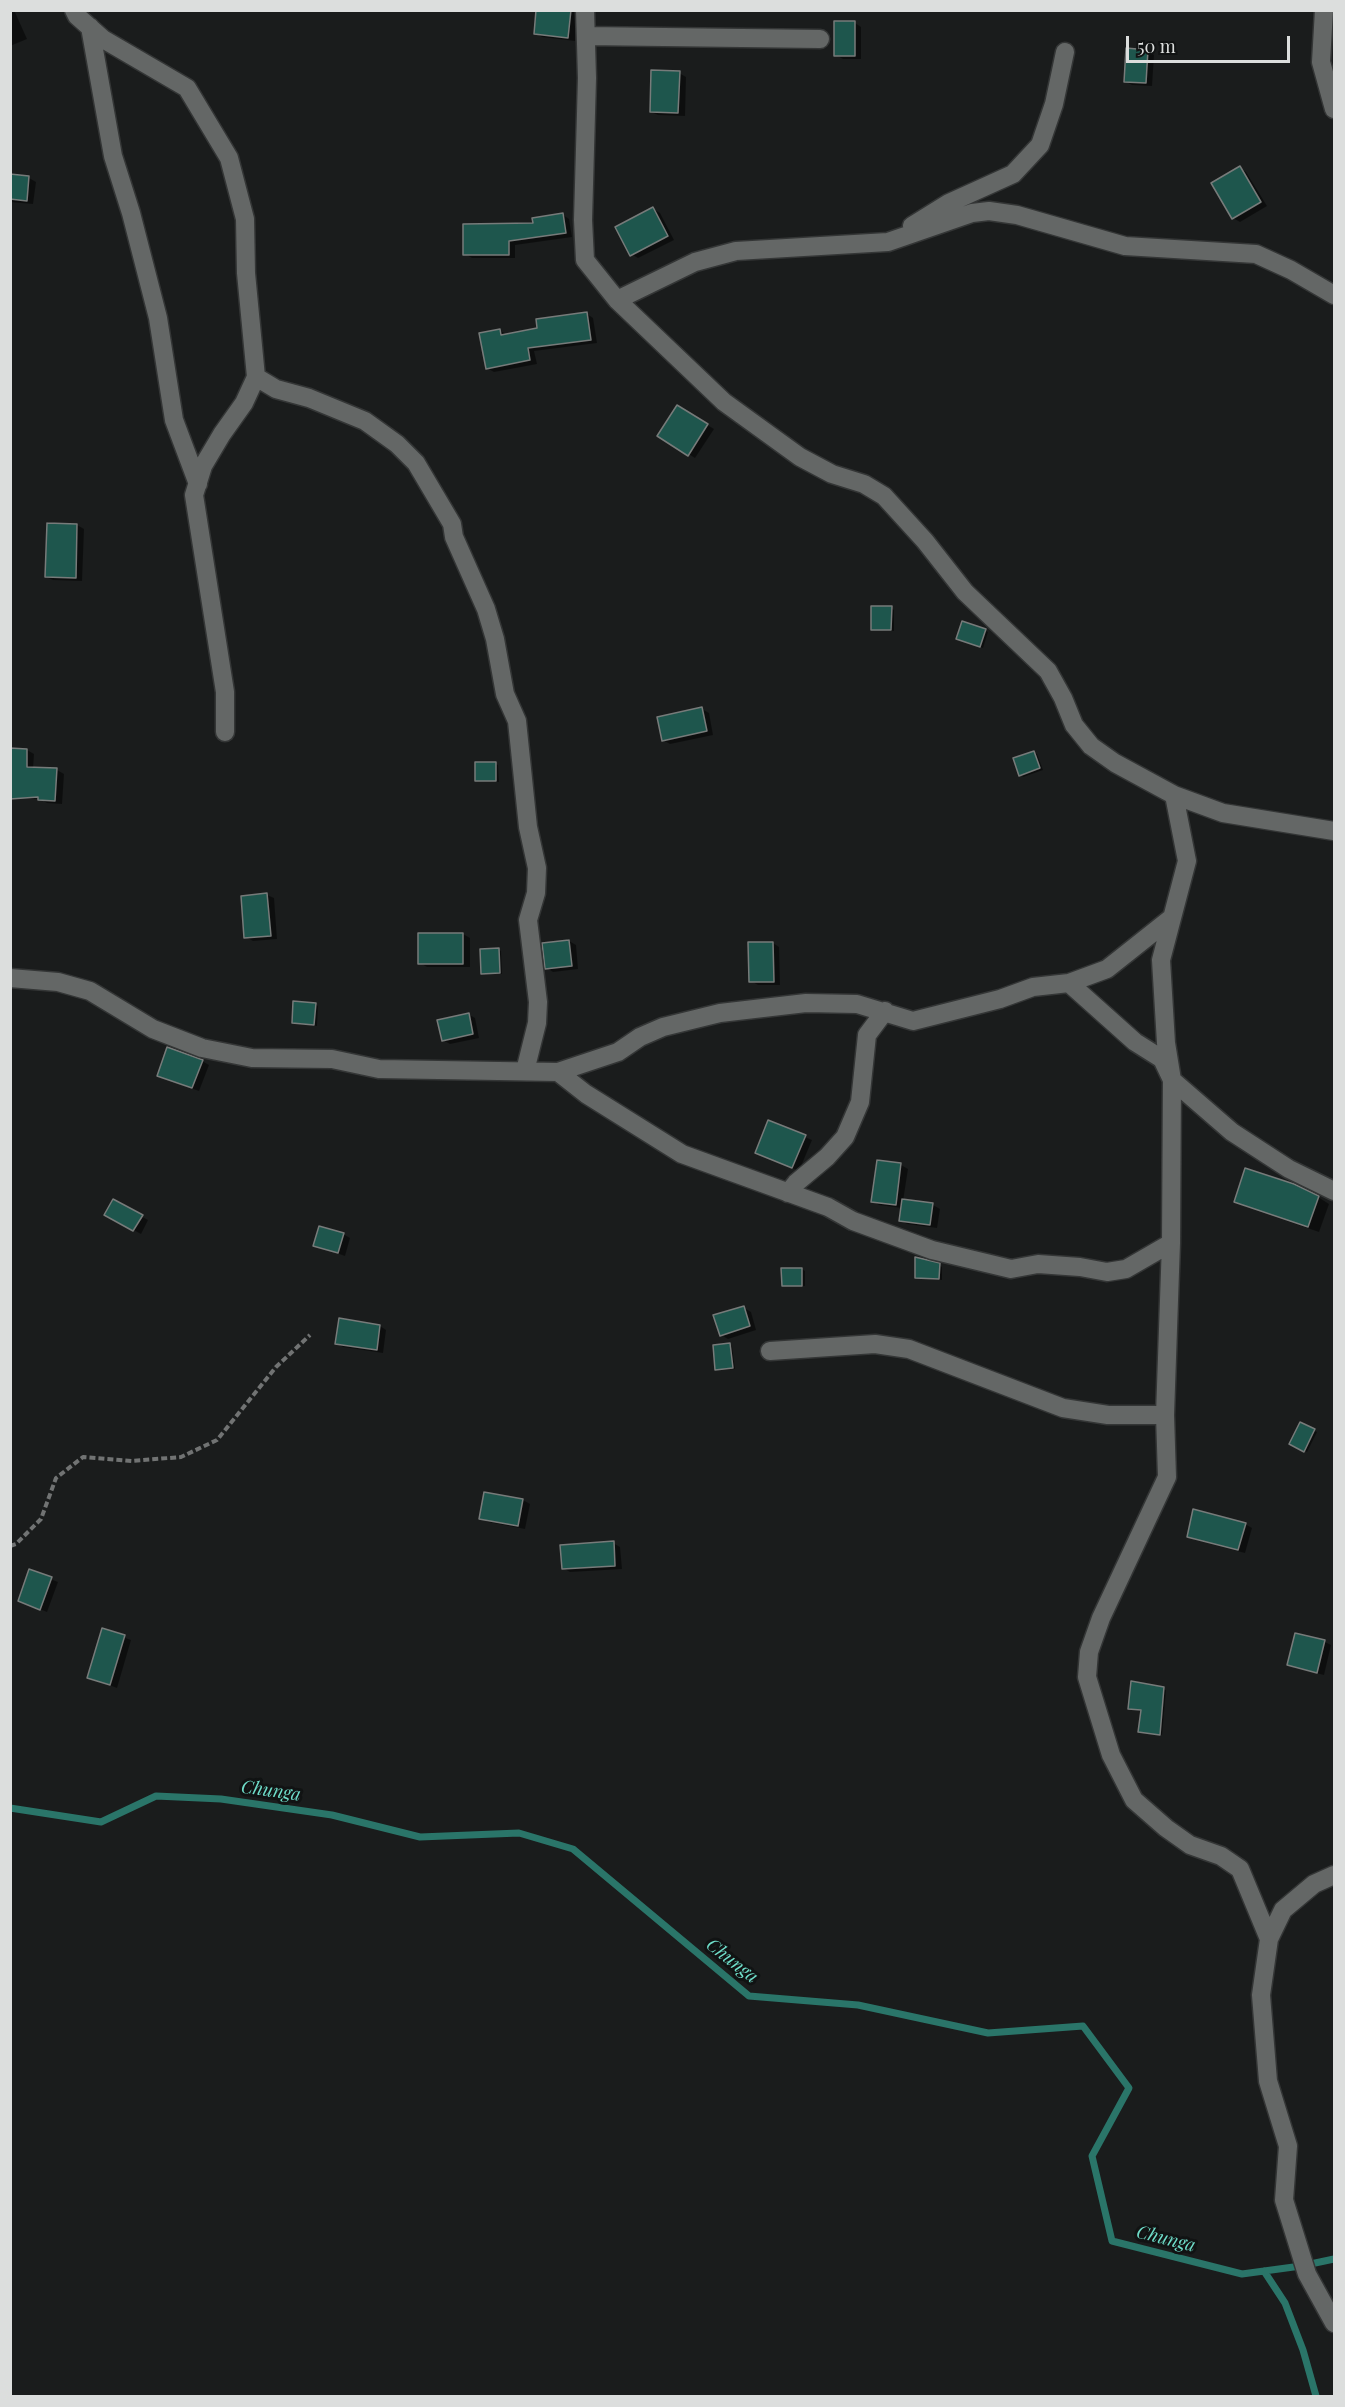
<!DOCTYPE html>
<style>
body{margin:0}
#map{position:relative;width:1345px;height:2407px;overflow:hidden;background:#1a1c1c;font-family:"Playfair Display",serif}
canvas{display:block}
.frame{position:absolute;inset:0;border:12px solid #dcdedd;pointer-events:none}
.scale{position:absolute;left:1126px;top:36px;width:164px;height:27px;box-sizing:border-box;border:3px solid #dcdedd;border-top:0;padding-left:8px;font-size:18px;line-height:21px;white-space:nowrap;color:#dcdedd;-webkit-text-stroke:4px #111313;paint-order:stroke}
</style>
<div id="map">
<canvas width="1345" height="2407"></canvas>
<div class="frame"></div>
<div class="scale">50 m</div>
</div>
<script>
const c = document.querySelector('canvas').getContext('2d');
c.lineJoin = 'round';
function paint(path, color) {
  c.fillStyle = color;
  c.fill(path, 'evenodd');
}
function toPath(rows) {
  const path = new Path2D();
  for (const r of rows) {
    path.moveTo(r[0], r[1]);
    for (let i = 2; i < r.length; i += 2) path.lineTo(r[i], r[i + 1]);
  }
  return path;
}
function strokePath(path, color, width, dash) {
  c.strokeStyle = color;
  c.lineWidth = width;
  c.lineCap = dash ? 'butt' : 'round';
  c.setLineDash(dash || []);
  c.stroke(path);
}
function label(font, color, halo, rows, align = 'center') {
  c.font = font + ' "Playfair Display",serif';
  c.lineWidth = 6;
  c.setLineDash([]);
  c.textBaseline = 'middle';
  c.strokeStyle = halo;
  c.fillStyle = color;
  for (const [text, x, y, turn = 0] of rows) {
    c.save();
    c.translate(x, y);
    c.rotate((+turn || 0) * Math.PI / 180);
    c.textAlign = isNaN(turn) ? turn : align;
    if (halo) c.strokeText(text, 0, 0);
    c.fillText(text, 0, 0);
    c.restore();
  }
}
paint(toPath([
 [10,10,14,10,27,39,10,46],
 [538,10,577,10,581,28,576,28,575,41,542,37,535,33],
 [855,23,861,27,861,59,843,59,836,55],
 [1148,51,1154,55,1152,86,1132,85,1125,81],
 [679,73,686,77,685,116,658,115,651,112],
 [1240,168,1246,172,1267,206,1240,222,1233,218],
 [10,176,29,178,36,182,33,204,10,202],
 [653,209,660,213,674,240,638,258,631,254],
 [563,215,569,219,572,237,515,245,515,258,472,258,465,254],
 [587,314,593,318,597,343,534,351,537,364,494,372,487,368,499,330,506,334,539,329],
 [678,407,714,429,695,458,659,436],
 [77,525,84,529,82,581,53,580,46,577],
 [891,608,894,610,894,631,872,629],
 [985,631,988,632,983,648,957,639],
 [702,709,709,713,713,735,670,744,663,740],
 [27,750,34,754,33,769,57,770,64,774,62,804,47,803,40,799,10,798],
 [1034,752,1037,754,1043,770,1023,777,1021,775],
 [495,763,498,765,499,782,477,781],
 [267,895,274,898,277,939,253,941,246,937],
 [463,934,470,938,470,967,427,967,420,963],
 [569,941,576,945,578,969,553,972,547,968],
 [773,943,779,947,780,985,758,985,751,981],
 [498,949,501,951,502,974,482,973],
 [315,1004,318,1006,317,1026,293,1023],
 [468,1014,475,1018,479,1038,450,1044,443,1040],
 [202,1061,209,1065,199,1091,165,1079],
 [805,1137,812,1140,799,1171,763,1156],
 [901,1165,908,1169,903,1201,933,1205,940,1209,937,1228,907,1224,900,1220,902,1208,879,1205,873,1201],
 [1318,1197,1329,1204,1319,1232,1246,1207,1235,1201],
 [113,1201,148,1220,141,1234,106,1215],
 [343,1234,350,1238,345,1256,314,1245],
 [939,1265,942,1267,942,1280,916,1278],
 [802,1269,805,1271,805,1286,783,1285],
 [744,1308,751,1312,756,1330,728,1339,721,1335],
 [380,1326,386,1330,383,1353,343,1347,336,1343],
 [730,1345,732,1346,735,1369,720,1370,717,1369],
 [1301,1424,1317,1432,1307,1452,1291,1443],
 [523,1500,530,1504,525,1529,488,1522,481,1518],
 [1245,1524,1252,1528,1245,1553,1195,1540,1188,1536],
 [613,1543,620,1547,622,1569,570,1572,563,1568],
 [30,1571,58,1582,47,1612,20,1601],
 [103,1630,131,1640,117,1688,88,1677],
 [1296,1634,1325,1642,1331,1645,1324,1675,1295,1668,1289,1664],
 [1132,1682,1149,1684,1166,1690,1162,1735,1140,1731,1142,1711,1129,1708]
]), '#0007');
strokePath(toPath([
 [10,1808,101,1822,156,1796,221,1799,332,1815,420,1837,519,1833,573,1849,749,1996,858,2005,988,2033,1083,2026,1129,2088,1092,2156,1112,2241,1242,2274,1301,2266,1334,2259],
 [1264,2271,1285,2303,1303,2350,1316,2396]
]), '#2a7569', 7);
const building = toPath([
 [536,10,571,10,568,38,534,34,536,10],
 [834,21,855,21,855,56,834,56,834,21],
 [1126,48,1148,50,1146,83,1124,82,1126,48],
 [651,70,680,71,678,113,650,112,651,70],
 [1240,166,1261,202,1232,219,1211,183,1240,166],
 [10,174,29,176,27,201,10,199,10,174],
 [653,207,668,236,630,256,615,227,653,207],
 [563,213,566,233,509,241,509,255,463,255,463,224,533,223,532,218,563,213],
 [587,312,591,340,528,348,530,360,486,369,479,333,500,329,501,335,537,328,536,319,587,312],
 [677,405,708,424,688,456,657,436,677,405],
 [47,523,77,524,76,578,45,577,47,523],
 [871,606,892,606,891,630,871,630,871,606],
 [962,621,986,629,980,647,956,639,962,621],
 [702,707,707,731,662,741,657,717,702,707],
 [10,748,27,749,27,767,57,768,55,801,38,800,38,797,10,799,10,748],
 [1034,751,1040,768,1019,776,1013,758,1034,751],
 [475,762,496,762,496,781,475,781,475,762],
 [267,893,271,936,244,938,241,896,267,893],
 [418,933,463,933,463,964,418,964,418,933],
 [569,940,572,966,545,969,542,943,569,940],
 [748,942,773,942,774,982,749,982,748,942],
 [499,948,500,973,481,974,480,949,499,948],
 [293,1001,316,1003,314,1025,292,1023,293,1001],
 [469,1013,473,1034,442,1041,437,1020,469,1013],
 [167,1047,203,1060,192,1088,157,1076,167,1047],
 [768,1120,806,1135,792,1168,755,1153,768,1120],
 [877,1160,901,1163,896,1205,871,1202,877,1160],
 [1245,1168,1294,1184,1319,1196,1308,1227,1234,1202,1245,1168],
 [113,1199,143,1215,133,1231,104,1215,113,1199],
 [902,1199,933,1203,930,1225,899,1221,902,1199],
 [319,1226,344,1233,338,1253,313,1246,319,1226],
 [915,1257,940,1263,939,1279,915,1278,915,1257],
 [781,1268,802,1268,802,1286,782,1286,781,1268],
 [744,1306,750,1326,720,1336,713,1315,744,1306],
 [339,1318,380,1325,377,1350,335,1344,339,1318],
 [730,1343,733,1368,715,1370,713,1345,730,1343],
 [1300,1422,1315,1429,1304,1452,1289,1444,1300,1422],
 [484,1492,523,1499,518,1526,479,1519,484,1492],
 [1193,1509,1246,1523,1238,1550,1187,1537,1193,1509],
 [614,1541,615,1566,562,1569,560,1545,614,1541],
 [29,1569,52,1577,40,1610,18,1601,29,1569],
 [102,1628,125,1635,110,1685,87,1678,102,1628],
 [1295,1633,1325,1640,1317,1673,1287,1665,1295,1633],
 [1131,1681,1164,1687,1160,1735,1138,1732,1141,1710,1128,1709,1131,1681]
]);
paint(building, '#1e564d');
strokePath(building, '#777b7a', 1.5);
const minor = toPath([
 [74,10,77,16,103,39,187,88,229,158,245,219,246,273,256,377,244,403,222,434,203,466,194,495,225,692,225,732],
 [585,10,587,78,583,220,585,260,617,300,724,402,800,457,832,474,864,484,884,496,925,541,965,592,1048,671,1063,698,1074,725,1091,746,1115,763,1174,795,1187,861,1161,960,1166,1043,1172,1080,1171,1243,1165,1415,1167,1477,1101,1618,1089,1652,1087,1677,1111,1755,1134,1800,1166,1828,1190,1845,1221,1856,1240,1869,1269,1939],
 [1324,10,1321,62,1334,109],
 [90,27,113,156,131,213,158,318,174,420,198,484],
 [586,36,820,39],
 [912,226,949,203,1013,174,1040,145,1054,104,1065,52],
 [617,300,695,262,736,251,888,242,972,213,989,211,1017,215,1125,246,1256,254,1291,270,1334,295],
 [256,377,276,389,309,398,365,421,397,444,416,463,452,524,454,537,486,609,495,639,505,694,517,721,528,827,537,868,536,893,528,920,538,1002,537,1023,525,1071],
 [1174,795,1223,813,1334,831],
 [10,978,58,982,90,991,153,1029,202,1048,252,1058,332,1059,379,1069,558,1072,618,1052,640,1037,663,1027,720,1013,806,1003,857,1004,913,1021,1000,999,1033,987,1069,983,1107,969,1170,919],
 [1069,983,1135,1042,1162,1059,1172,1080,1232,1132,1289,1169,1334,1191],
 [558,1072,586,1094,682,1154,828,1207,853,1221,932,1250,1011,1269,1038,1264,1080,1267,1107,1272,1126,1269,1171,1243],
 [788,1193,796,1183,827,1157,845,1137,860,1102,867,1035,885,1011],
 [770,1351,875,1344,909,1349,1063,1408,1108,1415,1165,1415],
 [1334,1875,1314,1884,1283,1910,1269,1939,1261,1995,1268,2081,1288,2146,1284,2200,1307,2274,1334,2323]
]);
strokePath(minor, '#343636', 21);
strokePath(toPath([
 [10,1546,16,1544,41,1519,56,1478,83,1457,132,1461,181,1457,217,1440,276,1367,310,1335]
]), '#717373', 4, [6, 3]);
strokePath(minor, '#646766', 18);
label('italic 18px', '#6fdeca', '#111313', [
 ["Chunga",271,1791,8],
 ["Chunga",732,1961,38],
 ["Chunga",1166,2239,14]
]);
</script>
